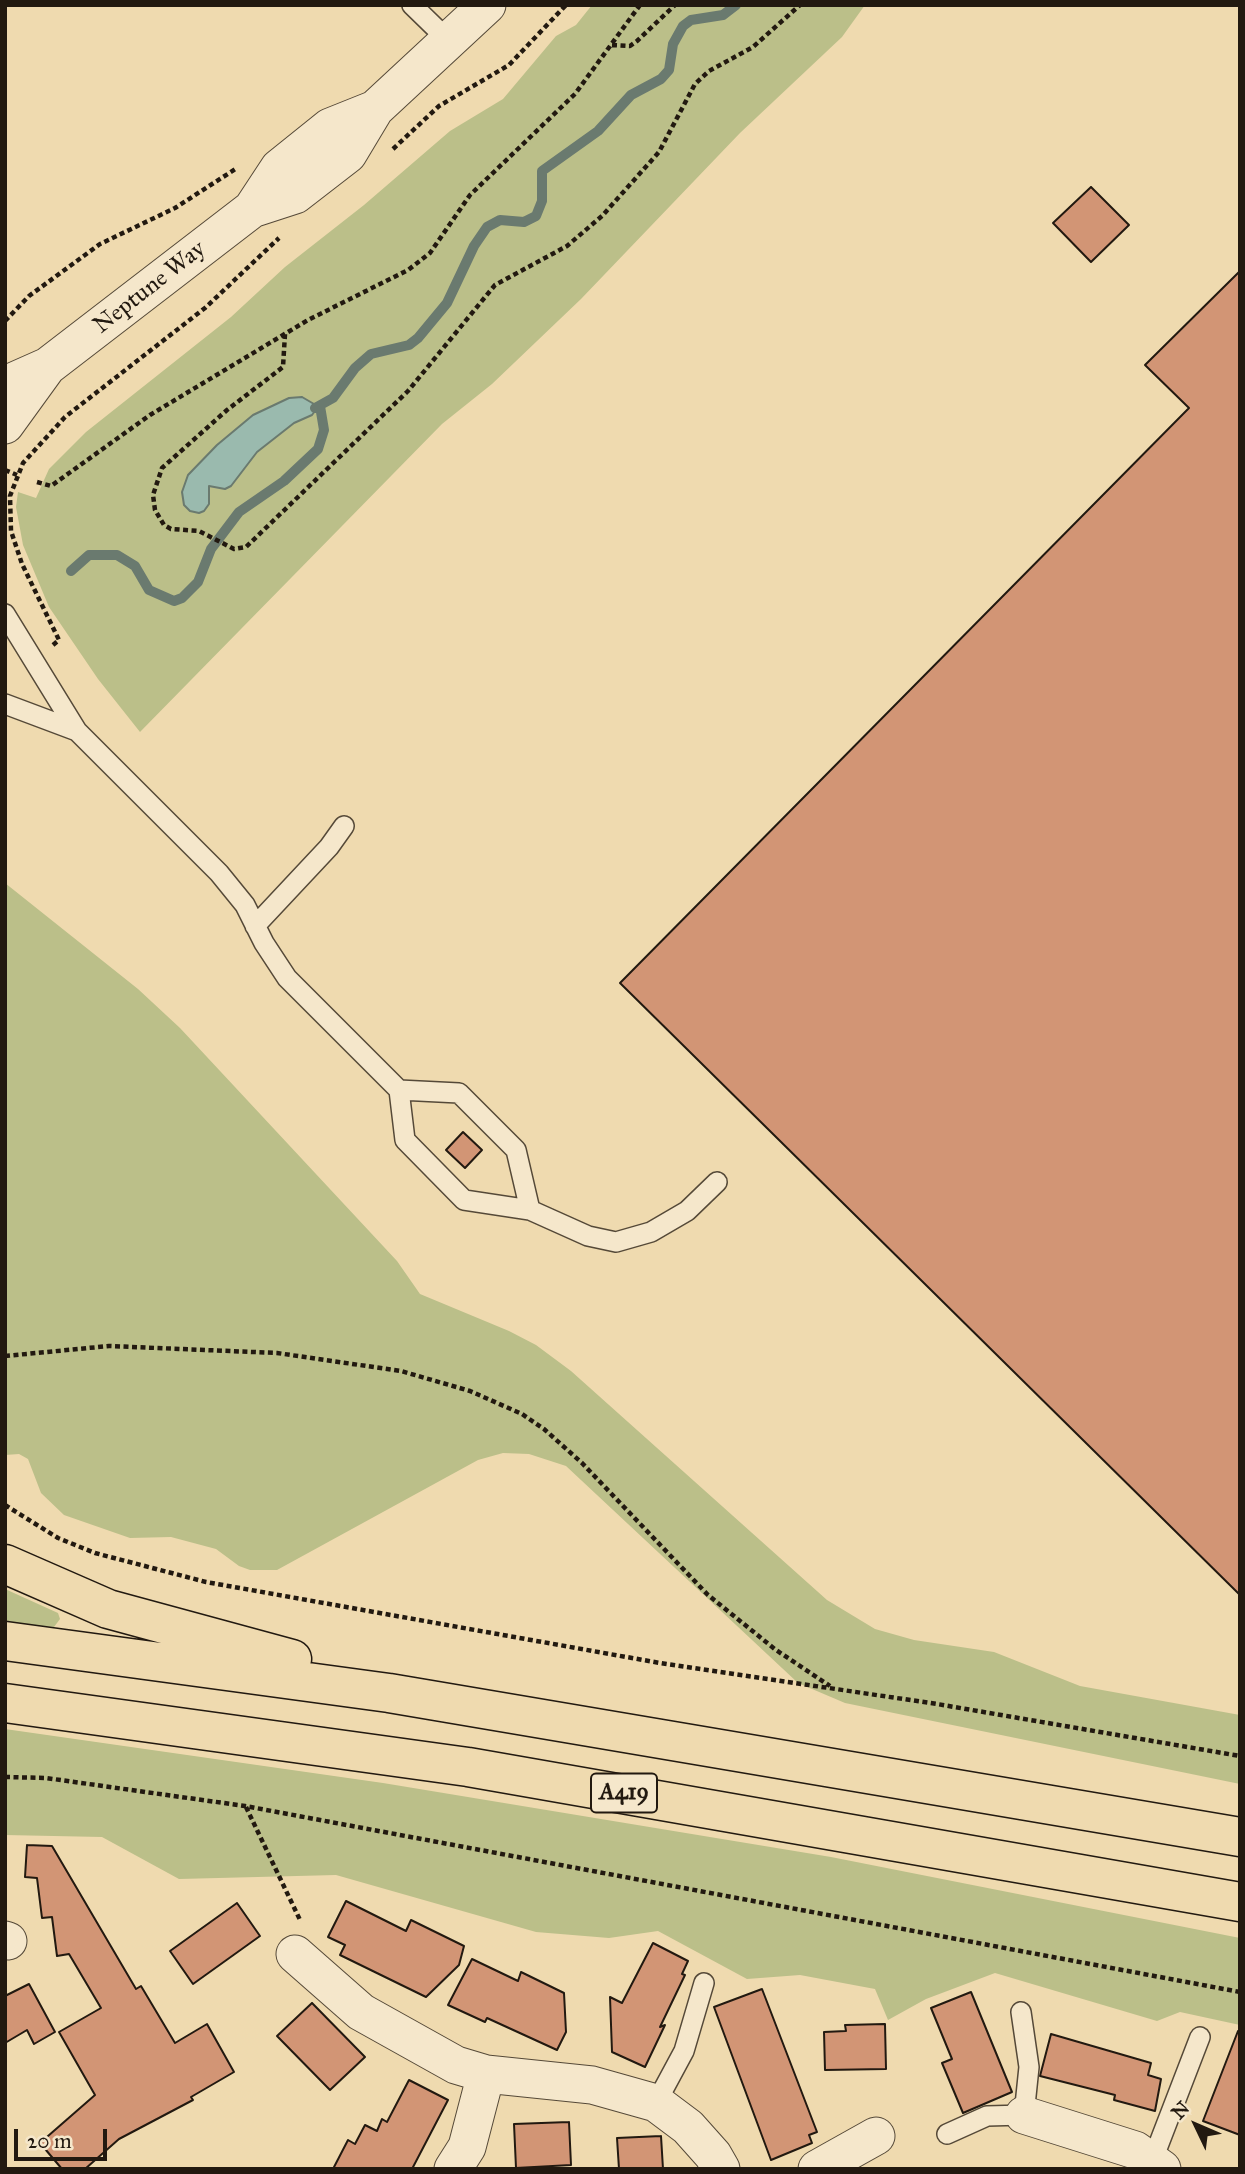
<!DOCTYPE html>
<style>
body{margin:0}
#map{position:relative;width:1245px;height:2174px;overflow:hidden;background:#efdaaf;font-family:"IM FELL Great Primer",serif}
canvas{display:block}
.frame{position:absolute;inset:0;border:7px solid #221910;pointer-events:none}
.north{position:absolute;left:1161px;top:2090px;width:70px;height:70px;-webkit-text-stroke:5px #f5e7cb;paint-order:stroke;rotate:314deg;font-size:19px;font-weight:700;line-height:28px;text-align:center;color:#221910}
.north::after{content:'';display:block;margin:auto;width:24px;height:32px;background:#221910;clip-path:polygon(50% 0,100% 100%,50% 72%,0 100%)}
.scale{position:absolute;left:14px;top:2129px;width:93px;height:32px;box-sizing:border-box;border:4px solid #221910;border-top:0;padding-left:9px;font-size:21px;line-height:24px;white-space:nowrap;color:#221910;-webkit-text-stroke:5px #f5e7cb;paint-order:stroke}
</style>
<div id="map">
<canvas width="1245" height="2174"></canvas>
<div class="frame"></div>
<div class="north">N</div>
<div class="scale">20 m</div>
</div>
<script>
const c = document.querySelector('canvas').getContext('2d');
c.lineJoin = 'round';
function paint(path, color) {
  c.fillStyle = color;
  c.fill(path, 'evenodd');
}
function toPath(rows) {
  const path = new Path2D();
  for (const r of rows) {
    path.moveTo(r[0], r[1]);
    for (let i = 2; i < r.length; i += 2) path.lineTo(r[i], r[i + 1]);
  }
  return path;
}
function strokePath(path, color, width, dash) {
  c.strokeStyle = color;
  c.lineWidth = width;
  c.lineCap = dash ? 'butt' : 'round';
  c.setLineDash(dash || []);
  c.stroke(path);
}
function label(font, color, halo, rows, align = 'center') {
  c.font = font + ' "IM FELL Great Primer",serif';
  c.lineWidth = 6;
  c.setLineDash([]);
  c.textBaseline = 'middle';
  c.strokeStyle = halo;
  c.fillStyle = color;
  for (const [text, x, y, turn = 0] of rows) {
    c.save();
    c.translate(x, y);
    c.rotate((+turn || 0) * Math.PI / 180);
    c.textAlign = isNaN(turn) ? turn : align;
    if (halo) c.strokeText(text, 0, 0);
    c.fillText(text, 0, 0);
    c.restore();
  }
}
paint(toPath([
 [592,5,865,5,842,37,740,133,581,299,492,384,442,424,140,732,98,679,49,607,23,545,16,507,18,492,36,498,49,469,86,432,231,317,285,267,364,205,450,131,503,99,556,36,576,25],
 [5,883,138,989,180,1028,397,1261,420,1294,509,1331,536,1345,571,1371,827,1600,875,1629,914,1640,994,1652,1080,1686,1240,1715,1240,1784,845,1703,798,1683,566,1466,529,1454,503,1453,478,1460,277,1570,250,1570,239,1566,216,1549,171,1537,130,1538,64,1515,41,1493,28,1459,19,1454,5,1455],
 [5,1589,58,1613,60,1619,54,1627,5,1624],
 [5,1729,383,1783,831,1857,1240,1938,1240,2025,1180,2012,1157,2021,995,1973,926,1999,888,2020,875,1989,800,1975,747,1979,658,1931,609,1938,536,1932,336,1875,179,1879,102,1837,5,1835]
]), '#bbbf89');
const water = toPath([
 [302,397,314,404,315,411,312,415,294,423,257,452,231,486,225,489,209,486,209,504,204,511,199,513,190,511,184,505,182,492,188,475,217,445,253,415,289,398,302,397]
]);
paint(water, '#9abaae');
strokePath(water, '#6a7a6f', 2);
strokePath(toPath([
 [315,408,333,398,355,368,371,354,409,345,418,338,447,303,474,246,487,227,500,220,524,222,536,216,542,201,542,171,598,131,631,95,661,79,669,70,673,44,683,26,691,20,723,15,736,5],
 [71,571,89,555,117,555,135,566,149,590,174,601,182,598,198,582,211,549,239,512,284,481,318,449,324,430,320,406]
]), '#6a7a6f', 10);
const building = toPath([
 [1091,187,1129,225,1091,262,1053,223,1091,187],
 [1240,271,1240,1595,620,983,1189,408,1145,365,1240,271],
 [463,1132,482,1150,465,1168,446,1150,463,1132],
 [27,1845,52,1846,136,1989,141,1986,175,2043,207,2024,234,2072,191,2097,193,2100,119,2139,85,2169,62,2169,40,2143,95,2095,59,2032,101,2008,69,1954,57,1956,52,1917,42,1918,37,1878,25,1877,27,1845],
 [346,1901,406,1931,411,1920,464,1946,459,1965,426,1997,340,1955,345,1945,328,1937,346,1901],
 [237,1903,260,1936,193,1984,170,1951,237,1903],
 [653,1943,688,1961,682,1974,685,1975,660,2027,665,2025,645,2067,612,2052,610,1997,622,2003,653,1943],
 [472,1959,518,1981,521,1972,564,1993,566,2032,557,2050,487,2018,485,2022,448,2005,472,1959],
 [29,1984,55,2032,34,2044,27,2030,5,2043,5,1996,29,1984],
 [762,1989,817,2132,809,2135,812,2143,771,2160,714,2007,762,1989],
 [971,1992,1012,2092,963,2113,942,2063,952,2059,931,2008,971,1992],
 [312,2003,365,2057,330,2090,277,2036,312,2003],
 [885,2024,886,2069,825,2070,824,2032,846,2031,845,2025,885,2024],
 [1238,2031,1240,2032,1240,2135,1203,2121,1238,2031],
 [1051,2034,1151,2063,1148,2075,1161,2079,1155,2111,1114,2100,1115,2095,1040,2076,1051,2034],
 [409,2080,448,2100,412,2169,333,2169,348,2140,355,2144,365,2125,377,2131,382,2119,387,2122,409,2080],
 [569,2122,571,2165,516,2168,514,2124,569,2122],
 [661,2136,663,2169,619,2169,617,2138,661,2136]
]);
paint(building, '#d29575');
strokePath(building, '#221910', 2);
const lane = toPath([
 [412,5,450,42],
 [5,614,77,731,219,873,245,905,264,943,287,978,399,1090,405,1140,464,1200,530,1210,588,1236,616,1242,651,1232,687,1211,717,1182],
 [5,704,77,731],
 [255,926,329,847,344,826],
 [399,1090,459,1093,516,1150,530,1210],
 [656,2103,684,2051,704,1983],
 [947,2134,987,2116,1024,2115,1029,2067,1021,2012],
 [1153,2159,1200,2037]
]);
const street = toPath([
 [252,209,279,168,330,127,375,109],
 [5,385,48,366,252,209,295,195,348,154,375,109,487,5],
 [5,425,47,367],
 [5,1940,8,1941],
 [295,1954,361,2012,456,2065,486,2074,592,2085,656,2103,688,2127,713,2155,721,2169],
 [1024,2115,1135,2150,1162,2169],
 [453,2169,467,2147,486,2074],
 [817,2169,876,2136]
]);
const highway = toPath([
 [5,1564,108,1609,292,1659],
 [5,1641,389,1693,1240,1837],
 [5,1703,468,1767,1240,1902]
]);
strokePath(lane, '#554938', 22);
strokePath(street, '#554938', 39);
strokePath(highway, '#221910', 41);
strokePath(toPath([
 [612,45,630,46,637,41,675,5],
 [393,149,439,106,509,65,566,5],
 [5,321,29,296,100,244,175,208,237,168],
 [285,334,283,367,227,410,162,468,153,495,155,510,164,525,171,529,199,531,234,549,246,547,408,391,495,285,567,246,602,216,659,152,695,84,709,71,753,47,800,5],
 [5,470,17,475],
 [37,482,51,486,150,415,308,320,408,270,430,253,470,195,575,94,640,5],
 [53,645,59,640,22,564,11,531,10,496,23,463,65,417,205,308,279,238],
 [5,1356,109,1346,277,1353,401,1371,470,1391,522,1414,544,1429,582,1463,708,1595,776,1650,830,1686],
 [5,1505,58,1538,95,1553,206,1582,660,1663,937,1704,1240,1756],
 [5,1777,46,1778,245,1806,1240,1992],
 [246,1807,301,1922]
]), '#221910', 4.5, [5, 3.5]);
strokePath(lane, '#f5e7cb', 19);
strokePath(street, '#f5e7cb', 37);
strokePath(highway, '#efdaaf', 38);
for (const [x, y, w] of [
 [624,1793,66]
]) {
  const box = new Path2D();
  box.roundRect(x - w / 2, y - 19.5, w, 39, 5);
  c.fillStyle = '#f5e7cb';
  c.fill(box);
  strokePath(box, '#221910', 2);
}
label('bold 23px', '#221910', null, [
 ["A419",624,1793]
]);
label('24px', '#221910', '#f5e7cb', [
 ["Neptune Way",150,288,-38]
]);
</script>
